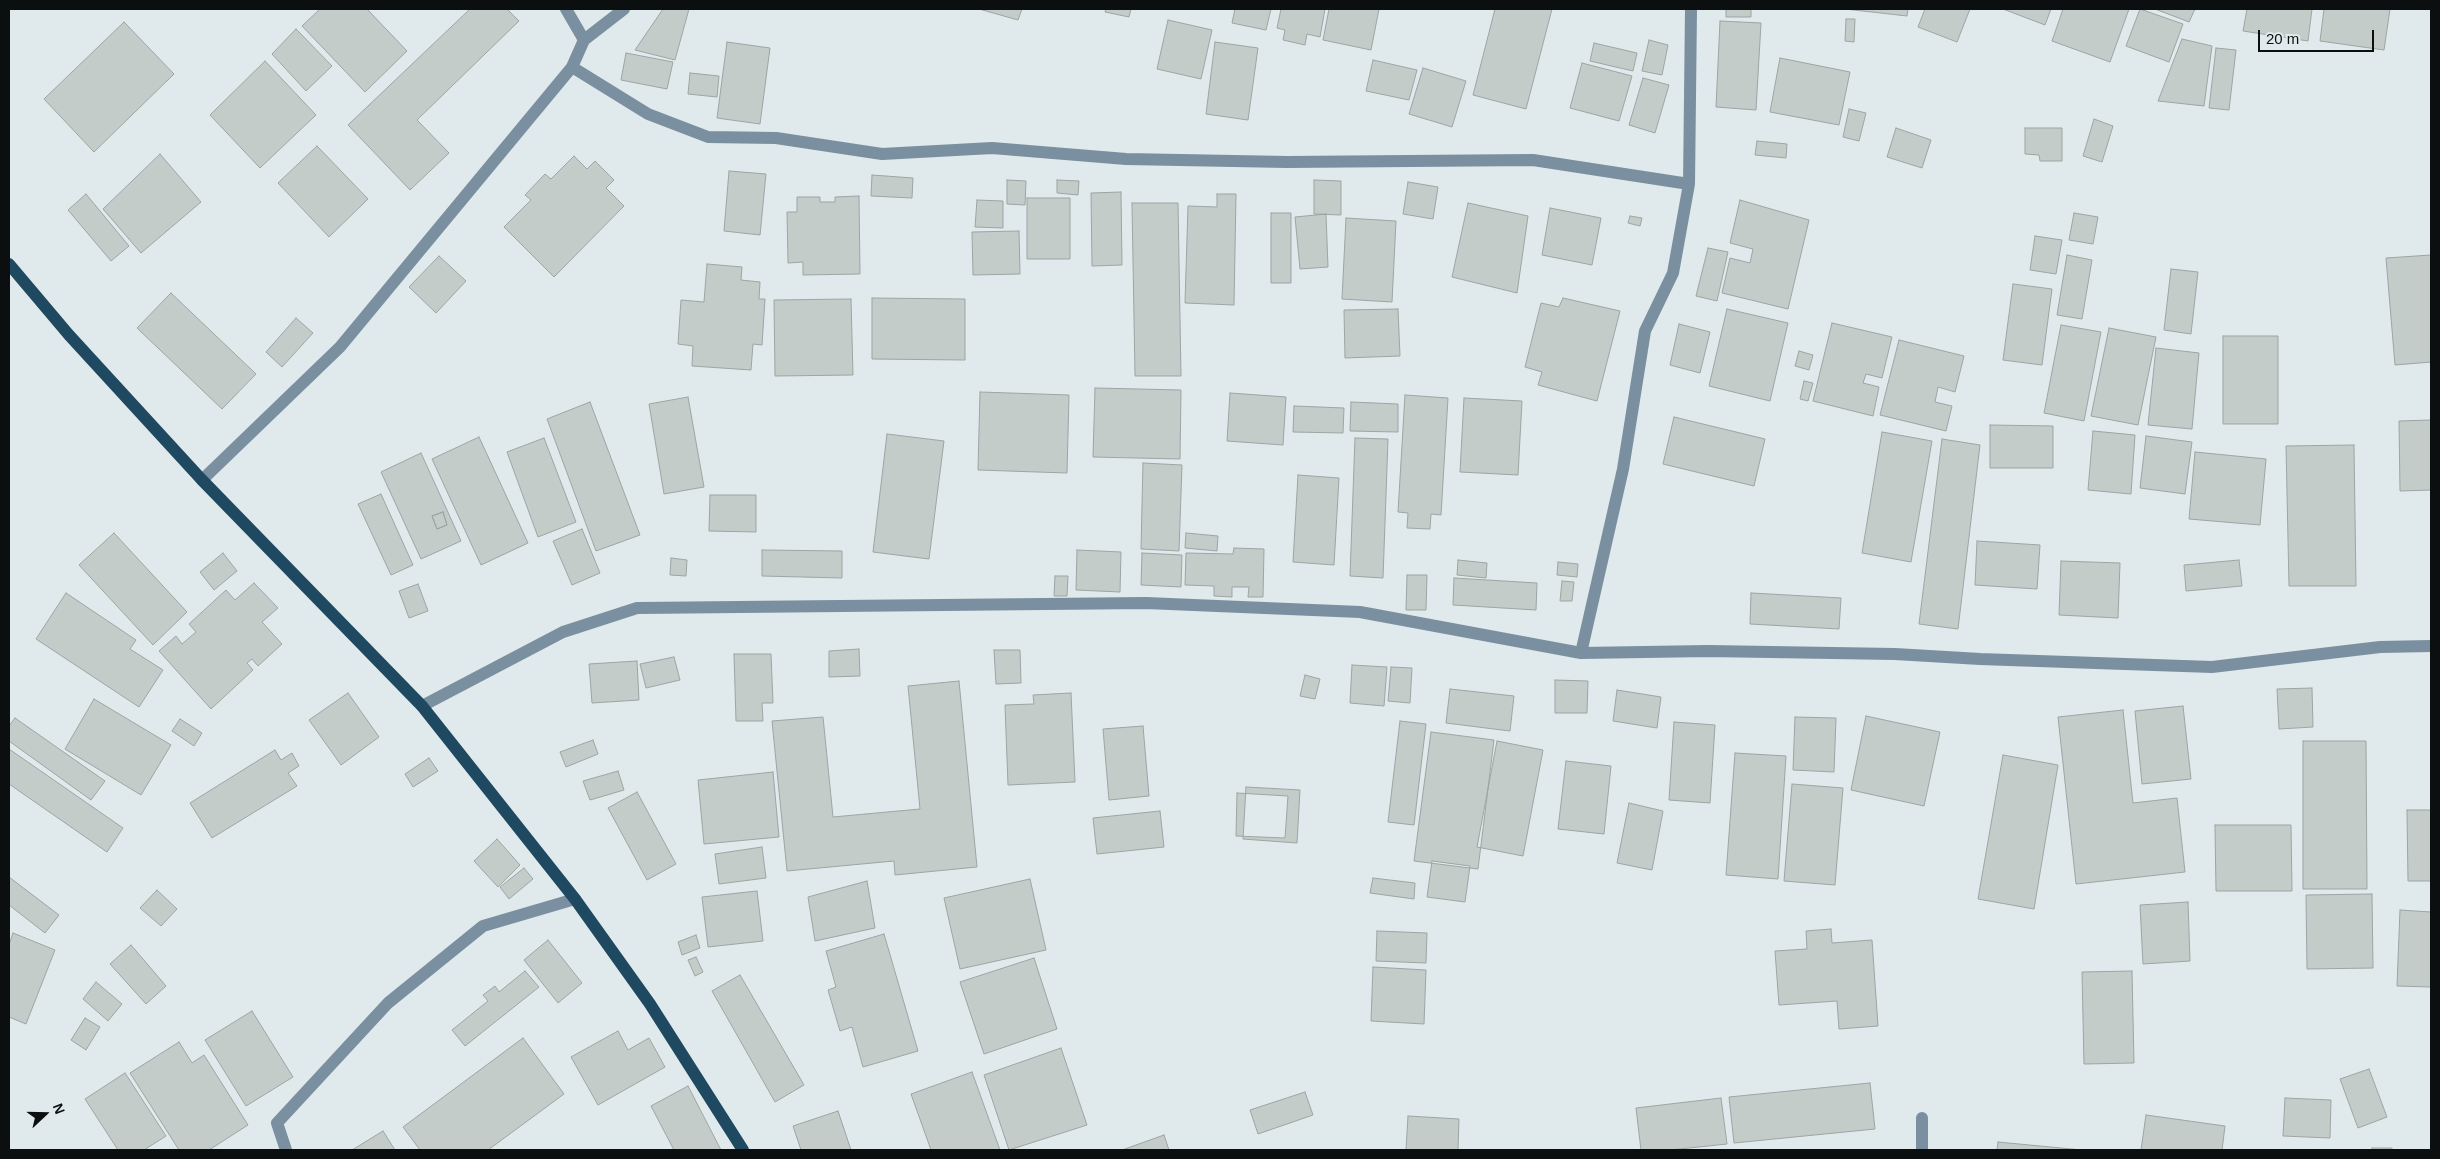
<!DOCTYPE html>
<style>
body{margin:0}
#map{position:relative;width:2440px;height:1159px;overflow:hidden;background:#e0e9eb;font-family:Helvetica,sans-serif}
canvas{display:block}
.frame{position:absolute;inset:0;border:10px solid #0c0f10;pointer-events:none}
.north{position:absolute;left:20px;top:1089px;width:50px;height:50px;-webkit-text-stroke:4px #e0e9eb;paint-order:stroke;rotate:69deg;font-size:14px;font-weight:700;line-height:20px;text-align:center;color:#0c0f10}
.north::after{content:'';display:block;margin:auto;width:18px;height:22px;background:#0c0f10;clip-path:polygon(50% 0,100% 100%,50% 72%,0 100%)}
.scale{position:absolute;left:2258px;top:30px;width:116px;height:22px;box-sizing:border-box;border:2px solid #0c0f10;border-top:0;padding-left:6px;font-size:15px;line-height:18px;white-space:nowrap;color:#0c0f10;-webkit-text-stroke:4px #e0e9eb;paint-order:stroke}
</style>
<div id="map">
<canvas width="2440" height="1159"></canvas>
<div class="frame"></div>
<div class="north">N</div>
<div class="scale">20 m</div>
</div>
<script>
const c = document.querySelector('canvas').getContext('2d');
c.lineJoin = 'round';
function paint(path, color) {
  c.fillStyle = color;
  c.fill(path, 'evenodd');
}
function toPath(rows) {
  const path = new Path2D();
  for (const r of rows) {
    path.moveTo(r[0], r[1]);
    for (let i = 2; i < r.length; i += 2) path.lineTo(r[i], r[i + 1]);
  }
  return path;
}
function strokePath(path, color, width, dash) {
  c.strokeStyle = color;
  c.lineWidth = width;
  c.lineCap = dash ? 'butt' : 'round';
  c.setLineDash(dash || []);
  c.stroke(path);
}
const building = toPath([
 [320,9,367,9,407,51,365,92,302,26,320,9],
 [470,9,507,9,519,21,417,120,449,153,410,190,348,125,470,9],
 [663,9,689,9,675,60,635,50,663,9],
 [979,9,1022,9,1018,20,979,9],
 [1106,9,1131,9,1129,17,1105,12,1106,9],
 [1235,9,1271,9,1266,30,1232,23,1235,9],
 [1281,9,1325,9,1320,37,1307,34,1305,45,1283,40,1285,30,1277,28,1281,9],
 [1329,9,1379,9,1371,50,1323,40,1329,9],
 [1495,9,1552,9,1526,109,1473,95,1495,9],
 [1726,9,1751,9,1751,17,1726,17,1726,9],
 [1845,9,1908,9,1907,16,1845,9],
 [1925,9,1970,9,1957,42,1918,27,1925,9],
 [2003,9,2051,9,2045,25,2003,9],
 [2063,9,2129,9,2110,62,2052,41,2063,9],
 [2140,9,2183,24,2169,62,2126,46,2140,9],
 [2155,9,2195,9,2189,22,2155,9],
 [2247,9,2312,9,2308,41,2243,31,2247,9],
 [2324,9,2390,9,2384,50,2320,41,2324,9],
 [1846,19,1855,19,1854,42,1845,41,1846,19],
 [1168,20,1212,30,1201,79,1157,69,1168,20],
 [1720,21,1761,23,1756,110,1716,107,1720,21],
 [124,22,174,74,94,152,44,99,124,22],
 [296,29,332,66,306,91,272,54,296,29],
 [2182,39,2212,46,2204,106,2158,101,2182,39],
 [1649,40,1668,45,1662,75,1642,71,1649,40],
 [727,42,770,48,760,124,717,118,727,42],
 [1215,42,1258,48,1248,120,1206,114,1215,42],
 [1594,43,1637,53,1633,71,1590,61,1594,43],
 [2216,48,2236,50,2229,110,2209,108,2216,48],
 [626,53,673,62,667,89,621,80,626,53],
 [1780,58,1850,72,1839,125,1770,112,1780,58],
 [1373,60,1417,70,1409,100,1366,91,1373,60],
 [265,61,316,115,260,168,210,115,265,61],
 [1582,63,1632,76,1619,121,1570,108,1582,63],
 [1423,68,1466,81,1452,127,1409,114,1423,68],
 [690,73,719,76,717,97,688,94,690,73],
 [1643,78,1669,85,1655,133,1629,125,1643,78],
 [1849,109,1866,113,1859,141,1843,137,1849,109],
 [2094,119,2113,126,2102,162,2083,156,2094,119],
 [1896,128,1931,140,1922,168,1887,157,1896,128],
 [2025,128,2062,128,2062,161,2040,161,2039,155,2025,154,2025,128],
 [1757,141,1787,144,1786,158,1755,155,1757,141],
 [317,146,368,199,329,237,278,183,317,146],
 [160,154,201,202,141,253,103,209,160,154],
 [574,156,587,169,595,161,614,180,606,188,624,206,554,277,504,227,531,200,525,195,545,174,551,179,574,156],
 [729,171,766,174,760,235,724,231,729,171],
 [872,175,913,178,912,198,871,196,872,175],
 [1007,180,1026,181,1025,205,1007,204,1007,180],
 [1057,180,1079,181,1078,195,1057,193,1057,180],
 [1314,180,1341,181,1341,215,1314,214,1314,180],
 [1408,182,1438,187,1433,219,1403,214,1408,182],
 [1121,192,1122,265,1092,266,1091,193,1121,192],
 [86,194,129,246,111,261,68,210,86,194],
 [1217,194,1236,194,1234,305,1185,303,1188,206,1217,207,1217,194],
 [859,196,860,274,803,275,803,262,788,263,787,212,797,212,797,197,820,197,820,202,835,202,835,197,859,196],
 [1027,198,1070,198,1070,259,1027,259,1027,198],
 [977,200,1003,201,1003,228,975,227,977,200],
 [1740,200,1809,220,1788,309,1722,293,1730,258,1750,263,1753,249,1730,243,1740,200],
 [1132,203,1178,203,1181,376,1135,376,1132,203],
 [1468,203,1528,216,1517,293,1452,277,1468,203],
 [1550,208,1601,218,1592,265,1542,255,1550,208],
 [1271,213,1291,213,1291,283,1271,283,1271,213],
 [2074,213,2098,217,2093,244,2069,240,2074,213],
 [1326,214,1328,267,1300,269,1295,217,1326,214],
 [1630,216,1642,218,1640,226,1628,223,1630,216],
 [1346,218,1396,221,1392,302,1342,299,1346,218],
 [1019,231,1020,274,973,275,972,232,1019,231],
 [2035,236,2062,240,2056,274,2030,270,2035,236],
 [1708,248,1728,252,1717,301,1696,296,1708,248],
 [2067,255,2092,260,2082,319,2057,315,2067,255],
 [2431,255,2431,362,2395,365,2386,258,2431,255],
 [439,256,466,281,436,313,409,287,439,256],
 [707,264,742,267,741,280,760,282,759,299,765,299,762,345,753,344,751,370,692,366,693,346,678,344,681,300,704,302,707,264],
 [2171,269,2198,272,2191,334,2164,330,2171,269],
 [2013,284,2052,289,2042,365,2003,360,2013,284],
 [171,293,256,374,222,409,137,328,171,293],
 [872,298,965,299,965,360,872,359,872,298],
 [1563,298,1620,311,1597,401,1538,385,1542,372,1525,367,1541,303,1559,307,1563,298],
 [851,299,853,375,775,376,774,300,851,299],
 [1398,309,1400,356,1345,358,1344,310,1398,309],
 [1727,309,1788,323,1770,401,1709,386,1727,309],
 [296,318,313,333,282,367,266,352,296,318],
 [1832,323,1892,337,1882,378,1866,374,1863,383,1879,387,1873,416,1813,401,1832,323],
 [1679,324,1710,332,1700,373,1670,365,1679,324],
 [2061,325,2101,332,2084,421,2044,413,2061,325],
 [2109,328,2156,337,2138,425,2091,416,2109,328],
 [2223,336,2278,336,2278,424,2223,424,2223,336],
 [1899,340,1964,356,1955,392,1938,387,1935,402,1952,406,1946,431,1880,415,1899,340],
 [2156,348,2199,353,2192,429,2148,425,2156,348],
 [1799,351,1813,355,1809,370,1795,366,1799,351],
 [1804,381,1813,383,1808,401,1800,399,1804,381],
 [1095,388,1181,390,1180,459,1093,457,1095,388],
 [980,392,1069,395,1067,473,978,470,980,392],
 [1230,393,1286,397,1283,445,1227,441,1230,393],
 [1405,395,1448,398,1441,515,1431,514,1430,529,1407,528,1408,513,1398,512,1405,395],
 [688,397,704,487,664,494,649,404,688,397],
 [1464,398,1522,401,1518,475,1460,472,1464,398],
 [590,402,640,535,596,551,547,419,590,402],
 [1351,402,1398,404,1398,432,1350,431,1351,402],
 [1294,406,1344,408,1343,433,1293,432,1294,406],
 [1674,417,1765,439,1754,486,1663,464,1674,417],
 [2431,420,2431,490,2400,491,2399,421,2431,420],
 [1990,425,2053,426,2053,468,1990,468,1990,425],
 [2093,431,2135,435,2131,494,2088,490,2093,431],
 [1882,432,1932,441,1911,562,1862,553,1882,432],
 [887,434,944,441,929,559,873,552,887,434],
 [2146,436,2192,442,2185,494,2140,488,2146,436],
 [479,437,528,543,481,565,432,459,479,437],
 [544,438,576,522,538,537,507,452,544,438],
 [1355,438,1388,439,1383,578,1350,576,1355,438],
 [1942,439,1980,445,1958,629,1919,624,1942,439],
 [2354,445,2356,586,2289,586,2286,446,2354,445],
 [2195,452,2266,459,2260,525,2189,519,2195,452],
 [421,453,461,541,421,559,381,472,421,453],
 [443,512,447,525,437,529,432,516,443,512],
 [1143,463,1182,465,1179,551,1141,549,1143,463],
 [1298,475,1339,478,1334,565,1293,562,1298,475],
 [381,494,413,565,391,575,358,504,381,494],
 [710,495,756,495,756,532,709,531,710,495],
 [443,512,447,525,437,529,432,516,443,512],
 [582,529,600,573,572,585,553,541,582,529],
 [114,533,187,612,153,645,79,565,114,533],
 [1186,533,1218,536,1217,551,1185,548,1186,533],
 [1977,541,2040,545,2037,589,1975,585,1977,541],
 [1234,548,1264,549,1263,597,1248,597,1249,587,1232,587,1232,597,1214,596,1214,586,1185,585,1186,553,1233,554,1234,548],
 [762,550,842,551,842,578,762,576,762,550],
 [1077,550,1121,552,1120,592,1076,590,1077,550],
 [223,553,237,571,214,590,200,572,223,553],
 [1142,553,1182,555,1181,587,1141,585,1142,553],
 [671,558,687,560,686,576,670,575,671,558],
 [1458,560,1487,563,1486,578,1457,575,1458,560],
 [2239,560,2242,586,2186,591,2184,565,2239,560],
 [2061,561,2120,563,2118,618,2059,615,2061,561],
 [1558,562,1578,564,1577,577,1557,575,1558,562],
 [1407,575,1427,575,1426,610,1406,610,1407,575],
 [1055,576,1068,576,1067,596,1054,596,1055,576],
 [1454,578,1537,583,1536,610,1453,605,1454,578],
 [1562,581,1574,582,1572,601,1560,601,1562,581],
 [254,583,278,608,262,622,282,644,258,666,252,659,247,663,253,670,211,709,159,651,176,636,182,644,196,632,189,624,226,590,235,600,254,583],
 [418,584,428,611,409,618,399,591,418,584],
 [66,593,136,640,130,649,163,670,139,707,36,639,66,593],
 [1751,593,1841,598,1839,629,1750,624,1751,593],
 [859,649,860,676,829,677,829,651,859,649],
 [994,650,1020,650,1021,683,996,684,994,650],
 [734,654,771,654,773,703,762,703,763,721,736,721,734,654],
 [674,657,680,680,646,688,640,664,674,657],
 [637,661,639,700,592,703,589,664,637,661],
 [1352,665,1387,667,1384,706,1350,703,1352,665],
 [1391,667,1412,668,1410,703,1388,701,1391,667],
 [1305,675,1320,679,1315,699,1300,696,1305,675],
 [1555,680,1588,681,1587,713,1555,713,1555,680],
 [959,681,977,867,895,875,894,861,787,871,772,721,823,717,833,817,920,809,908,686,959,681],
 [2312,688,2313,727,2279,729,2277,689,2312,688],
 [1450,689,1514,696,1510,731,1446,723,1450,689],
 [1617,690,1661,697,1657,728,1613,721,1617,690],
 [348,693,379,737,341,765,309,720,348,693],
 [1071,693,1075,782,1008,785,1005,705,1034,704,1033,695,1071,693],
 [94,699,171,745,141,795,65,749,94,699],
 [2183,706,2191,779,2142,784,2135,711,2183,706],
 [2123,710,2133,803,2177,798,2185,872,2076,884,2058,717,2123,710],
 [1866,716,1940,732,1924,806,1851,790,1866,716],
 [1795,717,1836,718,1834,772,1793,770,1795,717],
 [15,718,105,781,91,800,9,741,9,726,15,718],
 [180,719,202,733,194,746,172,731,180,719],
 [1400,721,1426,724,1414,825,1388,822,1400,721],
 [1674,722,1715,725,1710,803,1669,800,1674,722],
 [1143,726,1149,796,1109,800,1103,729,1143,726],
 [1431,732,1494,740,1478,869,1414,861,1431,732],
 [593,740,598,754,566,767,560,752,593,740],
 [1497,741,1543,750,1523,856,1477,847,1497,741],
 [2303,741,2366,741,2367,889,2303,889,2303,741],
 [9,749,123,828,107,852,9,784,9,749],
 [275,750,281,760,292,753,299,766,288,773,297,786,212,838,190,803,275,750],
 [1735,753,1786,756,1778,879,1726,875,1735,753],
 [2003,755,2058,765,2034,909,1978,899,2003,755],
 [429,758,438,771,413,787,405,774,429,758],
 [1566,761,1611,766,1604,834,1558,829,1566,761],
 [618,771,624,790,590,800,583,781,618,771],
 [773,772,779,837,704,844,698,780,773,772],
 [1792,784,1843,788,1835,885,1784,881,1792,784],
 [1246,787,1300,790,1297,843,1243,839,1246,787],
 [637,792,676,864,647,880,608,808,637,792],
 [1237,793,1288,796,1285,838,1236,836,1237,793],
 [1629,803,1663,811,1652,870,1617,863,1629,803],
 [2407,810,2431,810,2431,881,2408,881,2407,810],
 [1160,811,1164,847,1097,854,1093,818,1160,811],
 [2215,825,2291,825,2292,891,2216,891,2215,825],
 [497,839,520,865,498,887,474,861,497,839],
 [762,847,766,878,719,884,715,854,762,847],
 [1432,861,1470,866,1465,902,1427,897,1432,861],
 [524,868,533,879,509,899,500,887,524,868],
 [9,877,59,915,45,933,9,905,9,877],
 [1373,878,1415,883,1414,899,1370,893,1373,878],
 [1030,879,1046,950,960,969,944,898,1030,879],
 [867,881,875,928,815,941,808,897,867,881],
 [157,890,177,909,161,926,140,908,157,890],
 [757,891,763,941,708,947,702,897,757,891],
 [2372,894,2373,968,2307,969,2306,895,2372,894],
 [2188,902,2190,961,2143,964,2140,905,2188,902],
 [2400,910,2431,912,2431,987,2397,986,2400,910],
 [1831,929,1832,943,1872,940,1878,1026,1839,1029,1837,1001,1779,1005,1775,951,1807,949,1806,931,1831,929],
 [1377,931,1427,933,1426,963,1376,961,1377,931],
 [13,933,55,950,26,1024,9,1017,9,945,13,933],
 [884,934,918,1051,863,1067,852,1027,840,1031,828,990,836,987,826,951,884,934],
 [696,935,700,948,682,955,678,942,696,935],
 [548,940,582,983,558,1003,524,960,548,940],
 [131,945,166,986,146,1004,110,964,131,945],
 [696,957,703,972,695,976,688,960,696,957],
 [1034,958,1057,1029,984,1054,960,982,1034,958],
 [1373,967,1426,970,1424,1024,1371,1021,1373,967],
 [525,971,539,987,465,1046,452,1030,488,1001,483,995,495,986,499,992,525,971],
 [2132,971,2134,1063,2084,1064,2082,972,2132,971],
 [740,975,804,1085,775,1102,712,991,740,975],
 [96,982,122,1004,108,1021,83,999,96,982],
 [252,1011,293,1077,246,1106,205,1040,252,1011],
 [85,1018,100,1027,86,1050,71,1040,85,1018],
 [618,1031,628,1050,649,1038,665,1067,598,1105,571,1057,618,1031],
 [523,1038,564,1094,488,1150,420,1150,403,1127,523,1038],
 [179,1042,192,1063,204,1055,248,1125,209,1150,179,1150,130,1073,179,1042],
 [1061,1048,1087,1125,1009,1150,984,1075,1061,1048],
 [2369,1069,2387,1117,2358,1128,2340,1079,2369,1069],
 [972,1072,1000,1150,931,1150,911,1094,972,1072],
 [125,1073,166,1136,144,1150,118,1150,85,1099,125,1073],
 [1870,1083,1875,1129,1734,1143,1729,1097,1870,1083],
 [688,1086,721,1150,674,1150,651,1106,688,1086],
 [1305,1092,1313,1115,1258,1134,1250,1110,1305,1092],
 [1721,1098,1727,1144,1670,1150,1641,1150,1636,1108,1721,1098],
 [2285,1098,2331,1100,2330,1138,2283,1136,2285,1098],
 [838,1111,851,1150,801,1150,793,1126,838,1111],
 [2146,1115,2225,1126,2222,1150,2141,1150,2146,1115],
 [1408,1116,1459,1119,1458,1150,1406,1150,1408,1116],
 [383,1131,395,1150,352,1150,383,1131],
 [1164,1135,1169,1150,1122,1150,1164,1135],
 [1998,1142,2082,1150,1997,1150,1998,1142],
 [2372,1148,2392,1148,2392,1150,2372,1150,2372,1148]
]);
paint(building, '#c3ccc9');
strokePath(building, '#9da5a3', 1);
strokePath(toPath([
 [566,9,584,40],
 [572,67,648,114,708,137,776,138,882,154,992,148,1126,159,1287,162,1533,160,1689,184],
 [202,480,340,347,572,67,584,40,624,9],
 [1581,653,1623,469,1645,331,1673,273,1689,184,1691,9],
 [422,706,563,632,637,608,1146,603,1360,612,1581,653,1708,651,1895,654,1980,659,2212,667,2380,647,2431,646],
 [286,1150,277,1123,388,1003,483,926,575,899],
 [1922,1150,1922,1118]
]), '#7a8f9f', 12);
strokePath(toPath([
 [9,264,69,335,202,480,422,706,575,899,650,1004,743,1150]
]), '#1f4861', 12);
</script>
